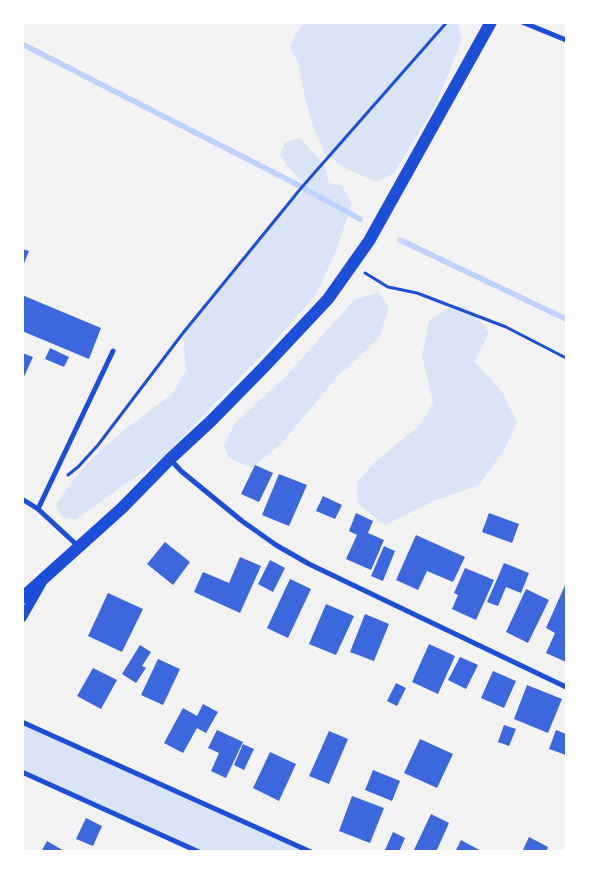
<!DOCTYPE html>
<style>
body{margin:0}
#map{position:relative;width:589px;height:874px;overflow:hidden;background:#f2f2f2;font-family:Roboto,sans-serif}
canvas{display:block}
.frame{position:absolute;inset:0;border:24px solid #fff;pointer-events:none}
</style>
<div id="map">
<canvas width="589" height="874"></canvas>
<div class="frame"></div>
</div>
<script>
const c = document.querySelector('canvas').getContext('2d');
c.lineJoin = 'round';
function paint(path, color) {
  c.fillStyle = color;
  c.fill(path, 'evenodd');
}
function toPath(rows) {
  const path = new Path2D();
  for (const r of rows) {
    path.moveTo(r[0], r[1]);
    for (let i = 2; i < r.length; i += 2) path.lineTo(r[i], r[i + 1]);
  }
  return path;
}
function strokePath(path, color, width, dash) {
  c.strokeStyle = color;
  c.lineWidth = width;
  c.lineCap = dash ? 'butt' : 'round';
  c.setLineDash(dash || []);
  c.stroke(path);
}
paint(toPath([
 [306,22,458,23,462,40,435,106,393,174,376,182,341,166,324,152,313,127,305,98,298,62,290,48,295,34],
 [300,138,324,164,329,183,342,186,352,203,336,252,315,296,264,353,161,459,76,519,66,519,60,513,56,504,74,479,97,454,123,431,172,394,186,371,183,333,277,217,308,187,287,166,280,155,285,142],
 [379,292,389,307,380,337,337,377,282,443,252,468,229,458,224,446,235,423,286,376,355,299],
 [464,306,475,314,489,333,475,362,503,393,517,422,504,450,479,485,434,501,385,525,358,504,357,482,377,460,419,426,433,403,422,355,429,321,450,307],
 [23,722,311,851,199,851,23,772]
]), '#dbe4f7');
strokePath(toPath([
 [22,44,302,187,360,219],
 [400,240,566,319]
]), '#bfd3fe', 5.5);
paint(toPath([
 [22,249,29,251,23,266,22,266],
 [22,295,101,328,89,359,22,331],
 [50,348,69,357,64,367,45,359],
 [22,353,33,357,22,381],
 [255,465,273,473,259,502,241,494],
 [279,474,307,485,289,526,262,515],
 [323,496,342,505,335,519,316,511],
 [356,513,373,521,368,533,384,540,371,570,346,559,357,535,349,531],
 [489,513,519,524,512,543,482,532],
 [416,535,465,557,453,582,427,571,418,590,396,580],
 [165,542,190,562,173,585,147,564],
 [384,546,395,551,383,581,371,576],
 [240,557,261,566,240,613,194,592,203,572,229,583],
 [270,560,285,568,273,592,258,584],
 [504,563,529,573,521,593,506,587,498,606,487,602],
 [465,568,494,580,476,620,452,609,458,595,454,593],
 [290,579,311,589,288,638,267,628],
 [566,583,566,662,546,653,555,633,546,628],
 [526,589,549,600,528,643,506,632],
 [108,593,143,609,122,652,88,636],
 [326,604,354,616,336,655,309,644],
 [365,614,389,624,374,661,350,652],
 [429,644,455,656,438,694,412,682],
 [140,645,151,652,142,666,146,668,136,683,122,674],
 [460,657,478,665,466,689,448,680],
 [158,659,180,669,163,705,141,695],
 [93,668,117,680,101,709,77,696],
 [493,671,516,681,504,708,481,698],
 [396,683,406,688,397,706,387,701],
 [527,685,562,699,548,733,514,719],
 [203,704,218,712,206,733,197,728,183,753,164,743,183,708,197,716],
 [504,725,516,729,509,746,498,742],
 [217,730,243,742,226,778,211,771,219,753,208,748],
 [556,730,566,734,566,755,549,749],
 [329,731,348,739,329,784,309,776],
 [420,739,453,754,437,788,404,773],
 [243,744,254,749,244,770,234,765],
 [270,752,296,764,279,801,253,788],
 [373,770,400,781,392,801,365,790],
 [352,796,384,808,370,843,339,831],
 [431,814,449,823,436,852,413,852],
 [86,818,102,826,93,846,76,839],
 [393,832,405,838,399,852,385,850],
 [529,837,548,847,546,852,522,852],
 [461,840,483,852,455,852],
 [47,841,66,852,41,852]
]), '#3d67dc');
strokePath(toPath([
 [365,273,388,287,417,293,506,327,566,358],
 [68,475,78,467,98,445,183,333,302,187,447,22]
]), '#1d4ed8', 3);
strokePath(toPath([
 [522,22,566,40],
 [170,459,181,471,242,521,276,545,309,564,566,687],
 [22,499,38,509,78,546],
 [38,509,113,351],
 [22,722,311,852],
 [22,772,199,852]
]), '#1d4ed8', 5);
strokePath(toPath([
 [22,618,42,583]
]), '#1d4ed8', 9);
strokePath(toPath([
 [22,598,122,508,170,459,211,421,265,366,328,299,369,241,491,22]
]), '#1d4ed8', 12);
</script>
